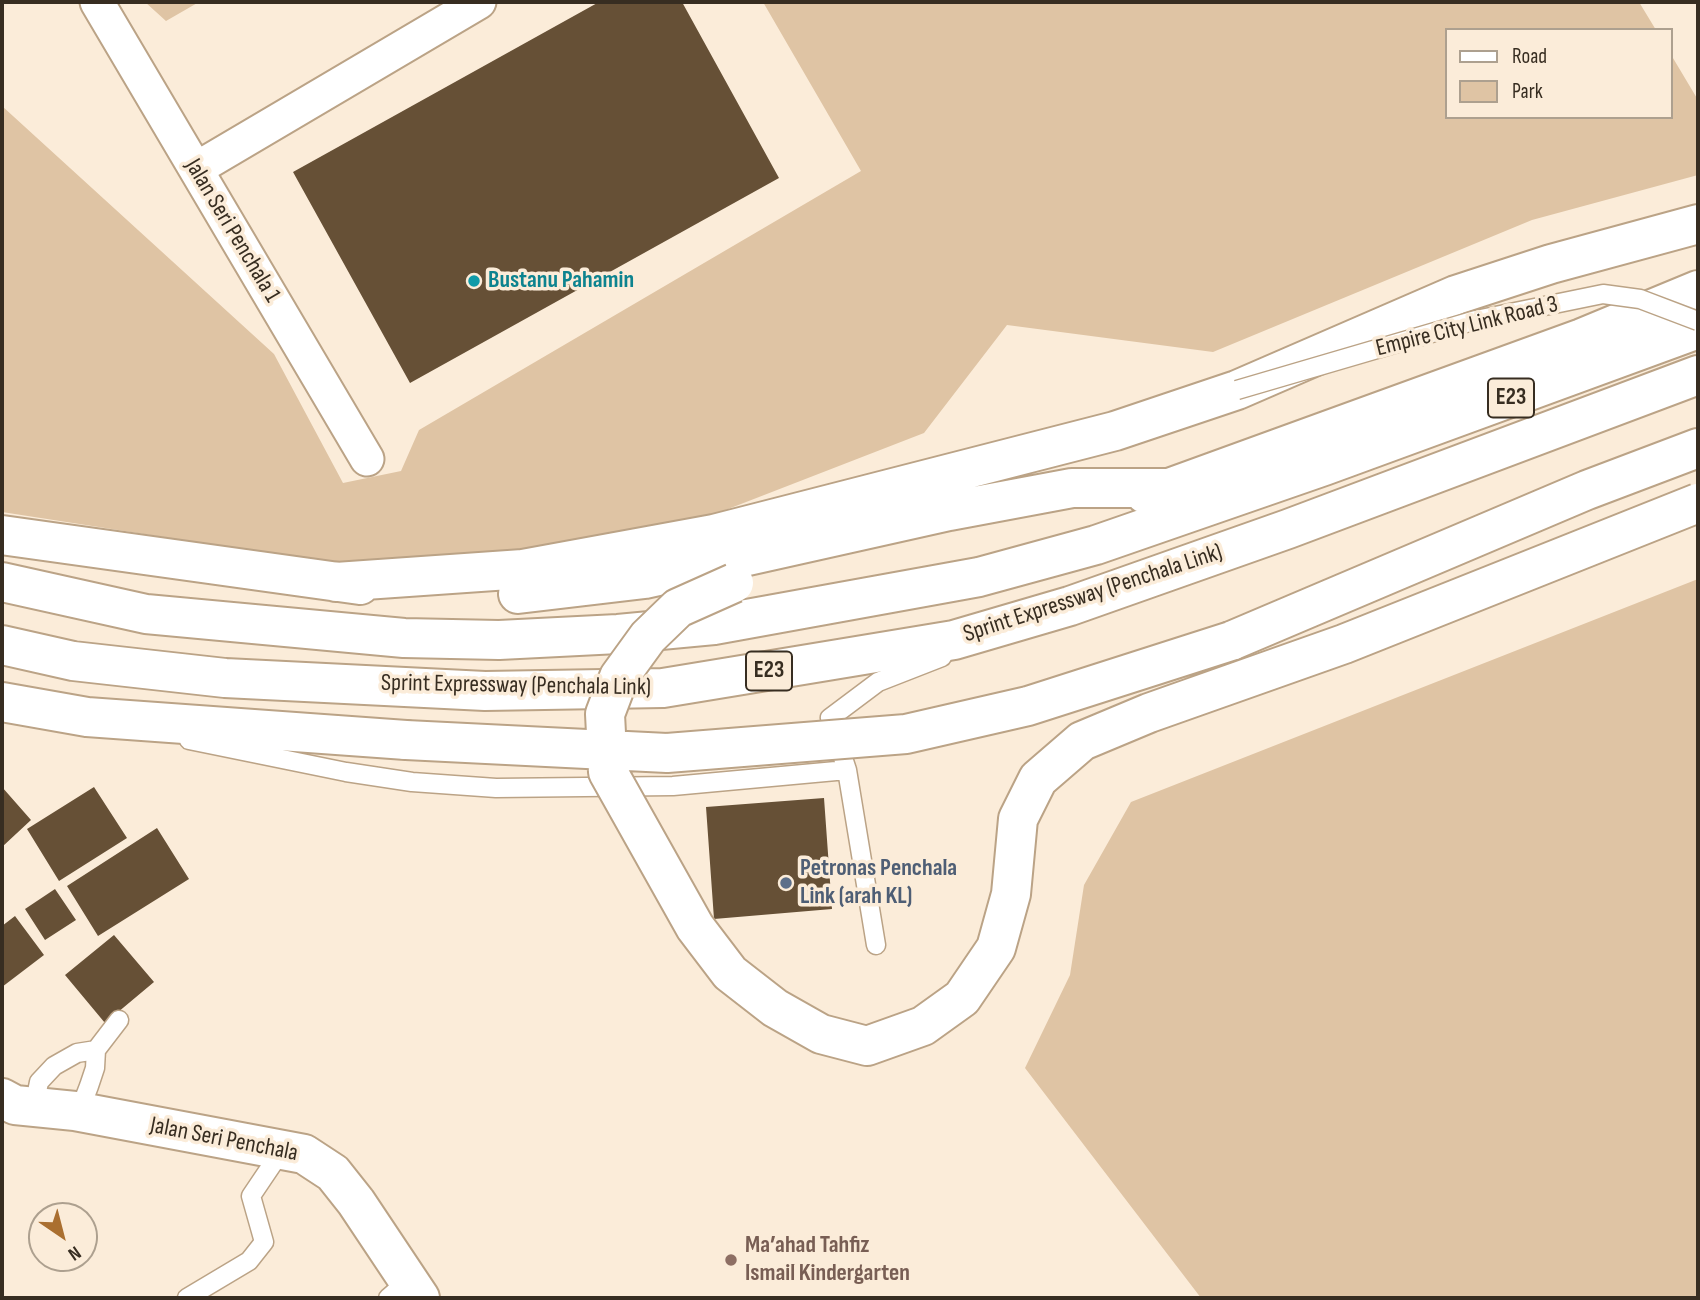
<!DOCTYPE html>
<meta charset="utf-8">
<style>
body{margin:0}
#map{position:relative;width:1700px;height:1300px;overflow:hidden;background:#fbecd9;font-family:"Sofia Sans Condensed",sans-serif}
canvas{display:block}
.frame{position:absolute;inset:0;border:4px solid #372d21;pointer-events:none}
.legend{position:absolute;left:1445px;top:28px;width:228px;height:91px;box-sizing:border-box;background:#fbecd9;border:2px solid #ada08f;margin:0;padding:9px 12px;list-style:none;font-size:21px;color:#372d21}
.legend li{display:flex;align-items:center;gap:14px;height:35px}
.legend b{width:35px;border:2px solid #ada08f}
.north{position:absolute;left:28px;top:1202px;width:70px;height:70px;box-sizing:border-box;background:#fbecd9;border:2px solid #ada08f;border-radius:50%;rotate:145deg;font-size:19px;font-weight:700;line-height:28px;text-align:center;color:#372d21}
.north::after{content:'';display:block;margin:auto;width:24px;height:32px;background:#aa6f30;clip-path:polygon(50% 0,100% 100%,50% 72%,0 100%)}
</style>
<div id="map">
<canvas width="1700" height="1300"></canvas>
<div class="frame"></div>
<ul class="legend">
<li><b style="height:9px;background:#fff"></b>Road</li>
<li><b style="height:19px;background:#dfc4a4"></b>Park</li>
</ul>
<div class="north">N</div>
</div>
<script>
const c = document.querySelector('canvas').getContext('2d');
c.lineJoin = 'round';
function paint(path, color) {
  c.fillStyle = color;
  c.fill(path, 'evenodd');
}
function toPath(rows) {
  const path = new Path2D();
  for (const r of rows) {
    path.moveTo(r[0], r[1]);
    for (let i = 2; i < r.length; i += 2) path.lineTo(r[i], r[i + 1]);
  }
  return path;
}
function strokePath(path, color, width, dash) {
  c.strokeStyle = color;
  c.lineWidth = width;
  c.lineCap = dash ? 'butt' : 'round';
  c.setLineDash(dash || []);
  c.stroke(path);
}
function label(font, color, halo, rows, align = 'center') {
  c.font = font + ' "Sofia Sans Condensed",sans-serif';
  c.lineWidth = 7;
  c.setLineDash([]);
  c.textBaseline = 'middle';
  c.strokeStyle = halo;
  c.fillStyle = color;
  for (const [text, x, y, turn = 0] of rows) {
    c.save();
    c.translate(x, y);
    c.rotate((+turn || 0) * Math.PI / 180);
    c.textAlign = isNaN(turn) ? turn : align;
    if (halo) c.strokeText(text, 0, 0);
    c.fillText(text, 0, 0);
    c.restore();
  }
}
paint(toPath([
 [145,2,199,2,166,21],
 [763,2,1639,2,1656,30,1446,30,1446,117,1670,117,1670,53,1698,100,1698,175,1532,220,1213,352,1007,325,924,433,692,523,519,552,337,564,2,512,2,106,274,354,343,483,401,471,419,430,861,171],
 [1698,579,1698,1298,1201,1298,1025,1068,1070,975,1084,885,1131,802]
]), '#dfc4a4');
paint(toPath([
 [599,2,682,2,779,178,410,383,293,172],
 [2,787,31,820,2,847],
 [94,787,127,838,59,881,27,829],
 [824,798,832,909,714,919,706,807],
 [157,828,189,879,98,936,67,886],
 [55,889,76,920,45,940,25,909],
 [15,916,44,955,2,987,2,926],
 [114,935,154,982,105,1023,65,975]
]), '#665036');
const service = toPath([
 [189,740,346,772,412,782,496,788,673,786,847,770],
 [876,945,847,770,830,718,878,682,942,657],
 [34,1107,39,1082,54,1066,77,1053,96,1050],
 [75,1111,84,1099,89,1086,95,1068,96,1050,119,1020],
 [187,1298,249,1261,264,1242,251,1196,282,1150],
 [388,1298,409,1280]
]);
const minor = toPath([
 [97,2,367,459],
 [196,169,479,2]
]);
const tertiary = toPath([
 [2,1098,15,1105,75,1111,304,1154,333,1173,356,1202,420,1298]
]);
const motorway = toPath([
 [1145,494,1169,488,1582,338,1698,290],
 [2,535,360,585],
 [2,582,146,614,404,638,499,640,618,634,714,625,979,577,1096,545,1324,466,1698,329],
 [336,582,523,569,714,534,1115,431,1237,390,1456,295,1551,264,1698,224],
 [518,594,645,579,949,511,1072,488,1169,488],
 [1231,641,1587,490,1698,448],
 [2,645,73,661,225,678,485,691,663,688,736,676,954,640,1070,606,1288,529,1698,375],
 [2,702,87,717,406,740]
]);
strokePath(service, '#bba386', 21);
strokePath(minor, '#bba386', 37);
strokePath(tertiary, '#bba386', 42);
strokePath(motorway, '#bba386', 42);
strokePath(service, '#fff', 18);
strokePath(minor, '#fff', 33);
strokePath(tertiary, '#fff', 38);
strokePath(motorway, '#fff', 38);
const serviceBridge = toPath([
 [1237,390,1476,320,1603,294,1640,299,1698,321]
]);
const motorwayBridge = toPath([
 [734,583,678,608,648,637,619,677,605,714,608,772,695,927,730,973,775,1008,821,1034,867,1046,923,1026,962,998,996,948,1011,894,1018,819,1038,779,1082,741,1149,713,1344,644,1698,503],
 [406,740,667,753,906,734,1028,706,1231,641]
]);
strokePath(serviceBridge, '#bba386', 21, []);
strokePath(motorwayBridge, '#bba386', 42, []);
strokePath(serviceBridge, '#fff', 18);
strokePath(motorwayBridge, '#fff', 38);
for (const [x, y, r, color] of [
 [474,281,7,"#0f9aa8"],
 [786,883,7,"#5c6f8a"],
 [731,1260,7,"#8d6e63"]
]) {
  const dot = new Path2D();
  dot.arc(x, y, r, 0, 2 * Math.PI);
  c.fillStyle = color;
  c.fill(dot);
  strokePath(dot, '#fbecd9', 2.5);
}
for (const [x, y, w] of [
 [1511,398,46],
 [769,671,46]
]) {
  const box = new Path2D();
  box.roundRect(x - w / 2, y - 19.5, w, 39, 5);
  c.fillStyle = '#fbecd9';
  c.fill(box);
  strokePath(box, '#372d21', 2);
}
label('bold 23px', '#372d21', null, [
 ["E23",1511,398],
 ["E23",769,671]
]);
label('24px', '#372d21', '#fbecd9', [
 ["Jalan Seri Penchala 1",232,231,59],
 ["Empire City Link Road 3",1467,327,-14],
 ["Sprint Expressway (Penchala Link)",1093,594,-18],
 ["Sprint Expressway (Penchala Link)",516,686,1],
 ["Jalan Seri Penchala",224,1140,11]
]);
label('bold 24px', '#0d838f', '#fbecd9', [
 ["Bustanu Pahamin",488,281]
], 'left');
label('bold 24px', '#4e5e75', '#fbecd9', [
 ["Petronas Penchala",800,869],
 ["Link (arah KL)",800,897]
], 'left');
label('bold 24px', '#785e54', '#fbecd9', [
 ["Ma’ahad Tahfiz",745,1246],
 ["Ismail Kindergarten",745,1274]
], 'left');
</script>
